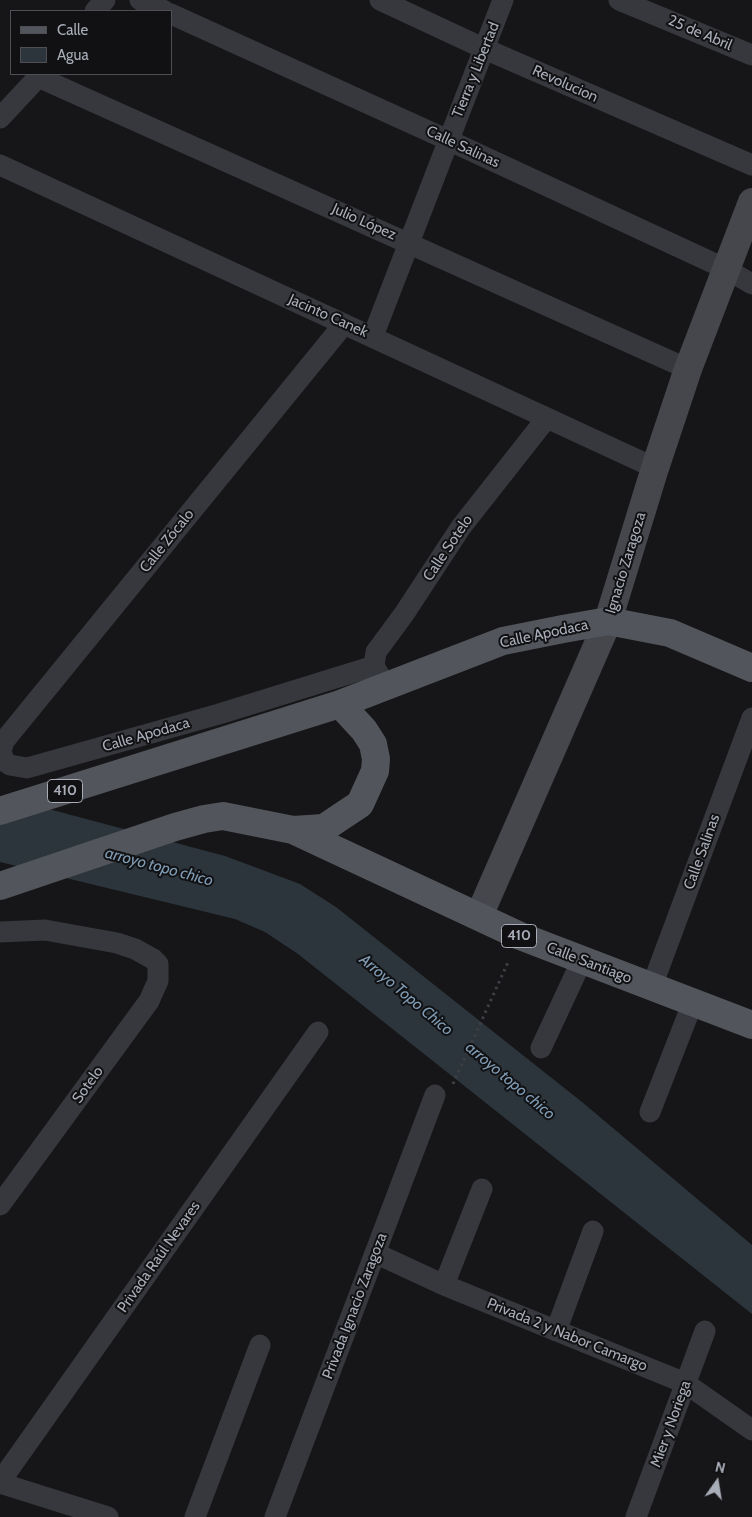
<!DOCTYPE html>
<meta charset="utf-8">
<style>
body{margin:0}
#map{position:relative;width:752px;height:1517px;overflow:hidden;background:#161618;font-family:Cabin,sans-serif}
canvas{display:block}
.legend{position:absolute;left:10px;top:10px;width:162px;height:65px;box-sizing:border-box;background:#111113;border:1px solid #4d4f55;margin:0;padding:6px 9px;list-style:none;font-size:15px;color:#a8adb8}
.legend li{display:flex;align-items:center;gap:10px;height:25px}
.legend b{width:25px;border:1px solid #4d4f55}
.north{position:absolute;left:692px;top:1457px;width:50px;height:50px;-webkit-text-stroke:4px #111113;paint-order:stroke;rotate:13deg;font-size:14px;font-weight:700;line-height:20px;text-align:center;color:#a8adb8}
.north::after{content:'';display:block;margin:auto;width:18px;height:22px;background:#a8adb8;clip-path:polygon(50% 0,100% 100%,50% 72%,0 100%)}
</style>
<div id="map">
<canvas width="752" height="1517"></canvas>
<ul class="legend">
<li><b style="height:6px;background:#53555c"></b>Calle</li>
<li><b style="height:14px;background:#2c353c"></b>Agua</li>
</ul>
<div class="north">N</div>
</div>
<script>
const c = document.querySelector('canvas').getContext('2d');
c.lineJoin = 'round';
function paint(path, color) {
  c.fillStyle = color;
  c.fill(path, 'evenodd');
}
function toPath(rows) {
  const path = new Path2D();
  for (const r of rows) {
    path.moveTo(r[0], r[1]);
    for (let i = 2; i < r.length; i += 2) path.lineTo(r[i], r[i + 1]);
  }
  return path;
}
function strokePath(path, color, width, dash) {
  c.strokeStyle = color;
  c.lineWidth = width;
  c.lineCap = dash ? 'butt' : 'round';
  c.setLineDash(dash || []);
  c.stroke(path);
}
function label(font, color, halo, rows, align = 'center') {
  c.font = font + ' Cabin,sans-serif';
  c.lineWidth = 4;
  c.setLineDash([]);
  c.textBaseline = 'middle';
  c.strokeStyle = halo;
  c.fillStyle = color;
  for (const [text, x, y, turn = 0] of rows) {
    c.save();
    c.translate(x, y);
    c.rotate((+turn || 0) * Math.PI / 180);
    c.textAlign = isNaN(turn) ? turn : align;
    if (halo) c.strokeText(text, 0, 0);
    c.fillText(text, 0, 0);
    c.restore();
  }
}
paint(toPath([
 [0,796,225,856,300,884,336,907,582,1102,752,1245,752,1314,298,954,265,932,235,919,0,862]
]), '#2c353c');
strokePath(toPath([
 [453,1084,509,960]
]), '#3d3f44', 3, [2.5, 4]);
strokePath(toPath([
 [140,0,165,11],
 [380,0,485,49,752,165],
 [619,0,752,55],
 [95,11,105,0],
 [171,14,448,140,726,269,752,284],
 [38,77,688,369],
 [0,118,41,74],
 [0,165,655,468],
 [344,324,4,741,1,751,4,761,10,765,27,768,219,714,374,666],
 [373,336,503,0],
 [381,678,374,666,376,652,404,614,461,527,546,419],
 [0,932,45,930,117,943,135,949,153,959,158,964,158,981,149,1001,0,1205],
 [652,986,752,718],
 [541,1048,582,960],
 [650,1112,693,1002],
 [375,1253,444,1285,685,1383,752,1430],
 [444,1285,482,1189],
 [556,1331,593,1231],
 [0,1482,318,1032],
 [0,1483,108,1517],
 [195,1517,260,1345],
 [275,1517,435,1095],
 [636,1517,705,1331]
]), '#37383d', 21);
strokePath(toPath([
 [479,916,608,621,655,468,688,369,752,202]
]), '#45474d', 28);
strokePath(toPath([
 [0,811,340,704,503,641,563,629,608,621,670,633,752,668],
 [293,830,520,936,752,1025],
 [0,886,175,827,204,819,223,816,293,830,324,828,360,804,375,771,376,759,373,744,364,730,340,704]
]), '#53555c', 28);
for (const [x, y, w] of [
 [65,791,35],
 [519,936,35]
]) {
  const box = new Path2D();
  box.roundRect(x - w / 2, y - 11.5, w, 23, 4);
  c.fillStyle = '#111113';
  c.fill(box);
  strokePath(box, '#a8adb8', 1);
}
label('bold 14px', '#a8adb8', null, [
 ["410",65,791],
 ["410",519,936]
]);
label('15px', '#a8adb8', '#111113', [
 ["25 de Abril",700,33,23],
 ["Tierra y Libertad",476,70,-68],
 ["Revolucion",565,84,24],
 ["Calle Salinas",463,147,25],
 ["Julio López",364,222,24],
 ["Jacinto Canek",328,316,24],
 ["Calle Zócalo",167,541,-51],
 ["Calle Sotelo",448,548,-56],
 ["Ignacio Zaragoza",626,563,-73],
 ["Calle Apodaca",544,634,-12],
 ["Calle Apodaca",146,735,-16],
 ["Calle Salinas",702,852,-70],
 ["Calle Santiago",589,963,21],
 ["Sotelo",88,1085,-54],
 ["Privada Raúl Nevares",159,1257,-55],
 ["Privada Ignacio Zaragoza",355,1306,-69],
 ["Privada 2 y Nabor Camargo",567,1335,22],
 ["Mier y Noriega",671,1424,-70]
]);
label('italic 16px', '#7f9bb3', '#111113', [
 ["arroyo topo chico",159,867,15],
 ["Arroyo Topo Chico",406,995,40],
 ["arroyo topo chico",510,1081,40]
]);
</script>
